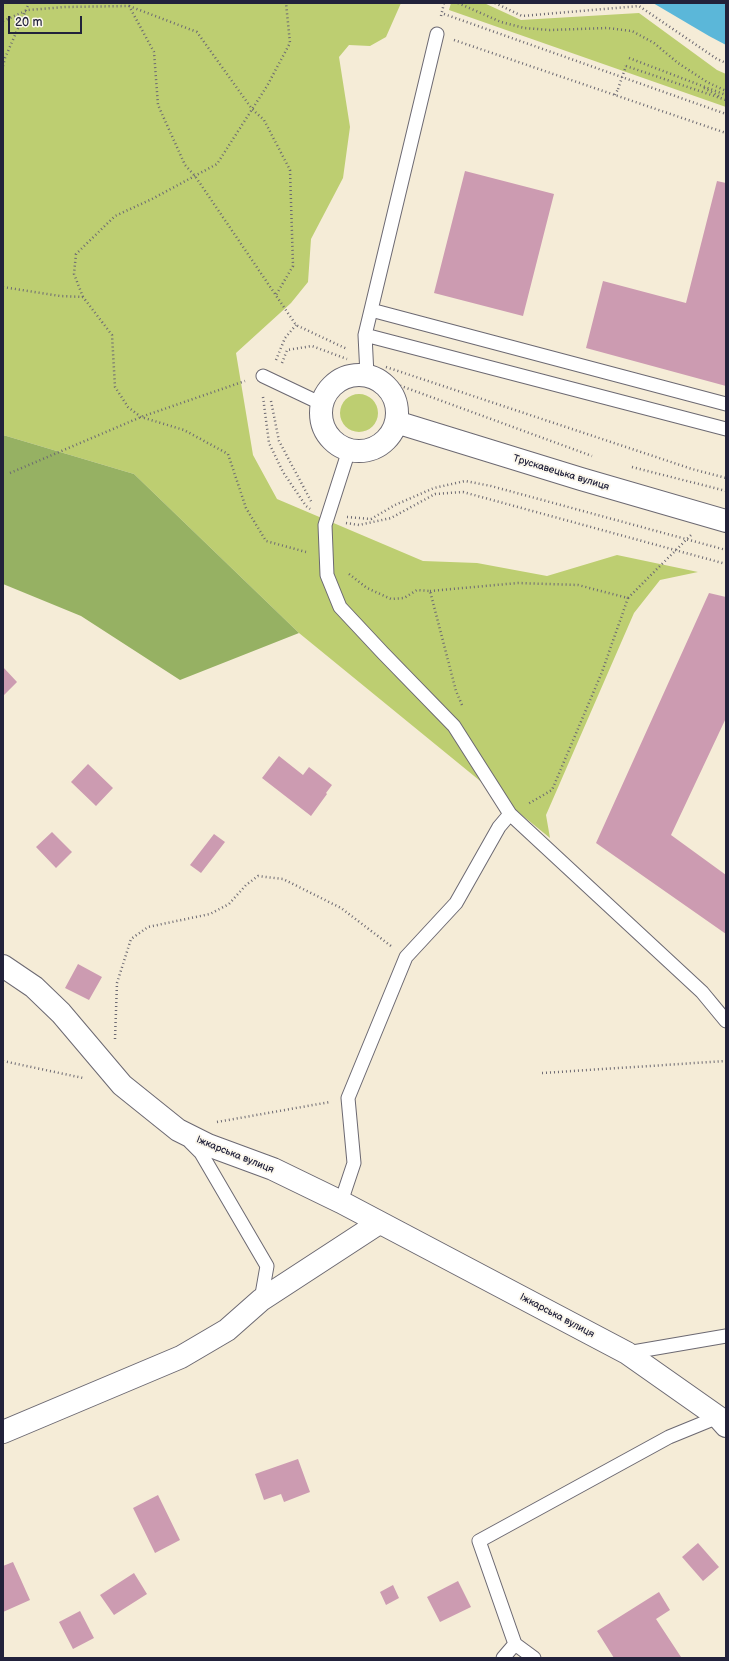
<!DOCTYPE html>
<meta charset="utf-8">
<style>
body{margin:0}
#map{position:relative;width:729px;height:1661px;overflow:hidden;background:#f5ecd7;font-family:"Balsamiq Sans",sans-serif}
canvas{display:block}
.frame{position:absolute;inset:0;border:4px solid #22223b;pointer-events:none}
.scale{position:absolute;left:8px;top:16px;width:74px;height:18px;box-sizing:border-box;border:2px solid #22223b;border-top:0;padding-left:5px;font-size:12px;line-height:14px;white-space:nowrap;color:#22223b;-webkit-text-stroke:3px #fbf7ec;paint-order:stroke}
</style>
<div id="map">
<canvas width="729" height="1661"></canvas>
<div class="frame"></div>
<div class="scale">20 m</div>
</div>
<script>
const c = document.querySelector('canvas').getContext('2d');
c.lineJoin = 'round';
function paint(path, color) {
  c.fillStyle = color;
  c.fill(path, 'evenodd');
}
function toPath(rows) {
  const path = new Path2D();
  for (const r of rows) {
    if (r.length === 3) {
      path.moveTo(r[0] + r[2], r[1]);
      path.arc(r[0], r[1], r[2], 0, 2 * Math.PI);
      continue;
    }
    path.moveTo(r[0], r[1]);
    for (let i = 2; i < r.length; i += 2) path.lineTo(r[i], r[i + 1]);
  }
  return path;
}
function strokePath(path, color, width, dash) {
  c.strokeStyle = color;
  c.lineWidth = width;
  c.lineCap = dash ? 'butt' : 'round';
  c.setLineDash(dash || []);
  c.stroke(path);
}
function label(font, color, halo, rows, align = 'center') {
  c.font = font + ' "Balsamiq Sans",sans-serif';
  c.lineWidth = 3.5;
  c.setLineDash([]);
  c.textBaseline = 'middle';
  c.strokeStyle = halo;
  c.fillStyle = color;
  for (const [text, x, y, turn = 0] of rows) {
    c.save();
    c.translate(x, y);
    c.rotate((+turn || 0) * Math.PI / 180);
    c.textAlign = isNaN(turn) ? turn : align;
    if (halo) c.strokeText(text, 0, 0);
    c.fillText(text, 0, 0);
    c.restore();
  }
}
paint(toPath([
 [3,3,401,3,386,37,370,46,349,45,339,57,350,127,343,178,311,239,308,282,291,303,236,353,253,455,277,499,423,561,477,563,547,576,617,555,698,572,660,580,634,613,546,815,550,838,299,633,134,474,3,435],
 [451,3,484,3,521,20,639,13,717,70,726,74,726,107,449,10],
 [359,413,19]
]), '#bdce71');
paint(toPath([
 [3,435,134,474,299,633,180,680,81,616,3,584]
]), '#96b163');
paint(toPath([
 [653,3,726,3,726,45,709,36]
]), '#5bb7d9');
paint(toPath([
 [465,171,554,194,523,316,434,293],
 [717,181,726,183,726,386,586,348,603,281,686,303],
 [709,593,726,597,726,718,671,835,726,875,726,934,596,843],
 [3,667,17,682,3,696],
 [279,756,303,775,309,767,332,785,326,793,327,794,311,816,262,778],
 [88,764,113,788,96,806,71,782],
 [52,832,72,852,56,868,36,847],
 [214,834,225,842,201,873,190,865],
 [78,964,102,977,89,1000,65,988],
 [298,1459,310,1492,284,1502,281,1494,264,1500,255,1474],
 [158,1495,180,1540,155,1553,133,1508],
 [698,1543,719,1567,703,1581,682,1557],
 [13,1562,30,1600,3,1612,3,1566],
 [134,1573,147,1594,114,1615,100,1595],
 [458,1581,471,1607,440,1622,427,1597],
 [393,1585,399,1598,386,1605,380,1592],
 [659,1592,670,1610,656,1619,681,1657,614,1658,597,1631],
 [80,1611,94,1638,73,1649,59,1622]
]), '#cc9bb1');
const service = toPath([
 [371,310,437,34],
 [365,335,367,375],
 [263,376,322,404],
 [726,404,371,310,365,335,726,429],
 [349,450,325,525,327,575,340,607,383,653,454,726,510,814,702,992,726,1021],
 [190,1142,201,1153,267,1266,261,1300],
 [341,1202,354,1163,348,1098,406,957,456,903,499,827,510,814],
 [627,1353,726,1336],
 [503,1658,515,1644],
 [534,1658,515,1644,479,1541,669,1437,718,1417]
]);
const minor = toPath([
 [359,413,38],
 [396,422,581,479,726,521],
 [3,966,34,987,61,1013,122,1085,178,1130,208,1145,273,1169,341,1202,627,1353,718,1417,726,1426],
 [3,1432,181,1357,227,1330,261,1300,379,1223]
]);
strokePath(service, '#6c6972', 15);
strokePath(minor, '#6c6972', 24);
strokePath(toPath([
 [458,3,501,22,524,28,550,30,607,28,632,31,654,43,678,63,707,82,726,91],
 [495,3,522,16,639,6,717,59,726,63],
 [129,6,197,32,252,109,264,120,290,170,293,266,276,295],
 [444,14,726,114],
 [441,16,444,3],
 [3,21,28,10,65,7,129,6,154,52,158,105,185,165,195,176,296,325,347,349],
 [454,40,726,133],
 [629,58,726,95],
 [3,66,5,58,29,3],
 [626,66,726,100],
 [704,88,721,97],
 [615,95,618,89],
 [3,287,60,296,83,297,112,335,115,387,128,407,141,417,184,430,228,454,246,508,266,541,306,552],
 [83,297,74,274,76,254,115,216,152,199,217,164,267,86,290,43,286,3],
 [276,360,285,338,296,325],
 [282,363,287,350,312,346,347,359],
 [386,367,692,469,726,478],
 [386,378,401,386,592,456],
 [263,397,269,443,283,472,306,506,310,509],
 [271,401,279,441,312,503],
 [632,467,726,491],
 [10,473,141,417,245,381],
 [347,517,371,519,395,505,434,488,465,481,491,486,726,550],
 [346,523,359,525,391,518,435,494,463,492,726,564],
 [349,574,367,588,391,599,404,598,417,590,430,591,456,691,462,705],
 [430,591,518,583,578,585,628,598,602,672,552,790,528,804],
 [628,598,691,535],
 [115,1039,117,983,131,939,148,927,210,914,229,904,246,885,258,876,283,879,341,908,391,946],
 [3,1061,83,1078],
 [542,1073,726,1061],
 [217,1122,330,1102]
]), '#6c6972', 2.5, [1, 3]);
strokePath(service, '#fff', 13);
strokePath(minor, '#fff', 22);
strokePath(toPath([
 [618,89,626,66]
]), '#6c6972', 2.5, [1, 3]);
label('10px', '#22223b', '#fbf7ec', [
 ["Трускавецька вулиця",561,473,17],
 ["Іжкарська вулиця",235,1155,22],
 ["Іжкарська вулиця",557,1316,28]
]);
</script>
